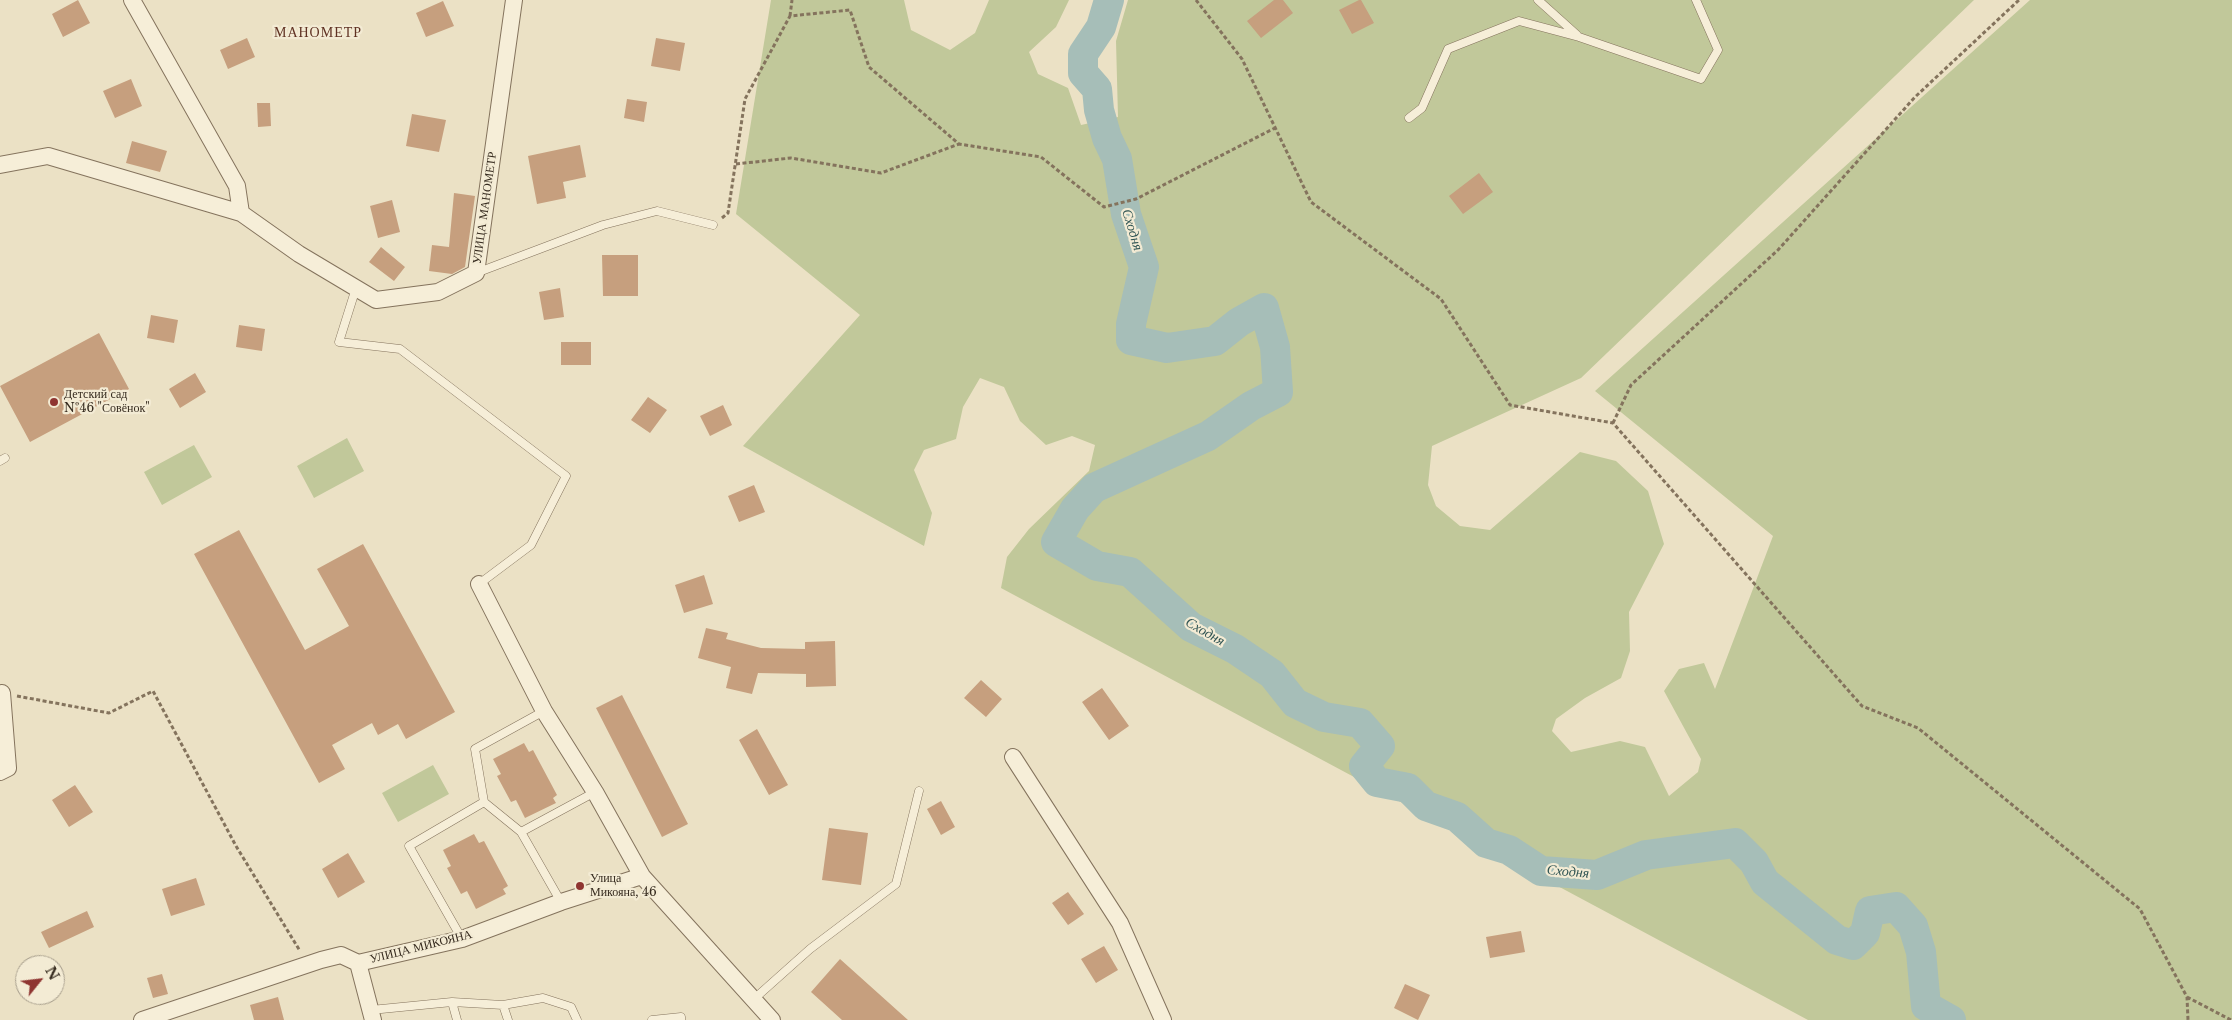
<!DOCTYPE html>
<meta charset="utf-8">
<style>
body{margin:0}
#map{position:relative;width:2232px;height:1020px;overflow:hidden;background:#ebe1c5;font-family:"Libre Baskerville",serif}
canvas{display:block}
.north{position:absolute;left:15px;top:955px;width:50px;height:50px;box-sizing:border-box;background:#f3ebd4;border:1px solid #a79e8c;border-radius:50%;rotate:61deg;font-size:14px;font-weight:700;line-height:20px;text-align:center;color:#362b1f}
.north::after{content:'';display:block;margin:auto;width:18px;height:22px;background:#8f3531;clip-path:polygon(50% 0,100% 100%,50% 72%,0 100%)}
</style>
<div id="map">
<canvas width="2232" height="1020"></canvas>
<div class="north">N</div>
</div>
<script>
const c = document.querySelector('canvas').getContext('2d');
c.lineJoin = 'round';
function paint(path, color) {
  c.fillStyle = color;
  c.fill(path, 'evenodd');
}
function toPath(rows) {
  const path = new Path2D();
  for (const r of rows) {
    path.moveTo(r[0], r[1]);
    for (let i = 2; i < r.length; i += 2) path.lineTo(r[i], r[i + 1]);
  }
  return path;
}
function strokePath(path, color, width, dash) {
  c.strokeStyle = color;
  c.lineWidth = width;
  c.lineCap = dash ? 'butt' : 'round';
  c.setLineDash(dash || []);
  c.stroke(path);
}
function label(font, color, halo, rows, align = 'center') {
  c.font = font + ' "Libre Baskerville",serif';
  c.lineWidth = 4.5;
  c.setLineDash([]);
  c.textBaseline = 'middle';
  c.strokeStyle = halo;
  c.fillStyle = color;
  for (const [text, x, y, turn = 0] of rows) {
    c.save();
    c.translate(x, y);
    c.rotate((+turn || 0) * Math.PI / 180);
    c.textAlign = isNaN(turn) ? turn : align;
    if (halo) c.strokeText(text, 0, 0);
    c.fillText(text, 0, 0);
    c.restore();
  }
}
paint(toPath([
 [771,0,904,0,911,30,950,50,975,33,989,0,1069,0,1056,27,1029,52,1038,74,1068,88,1081,125,1118,117,1116,41,1128,0,1974,0,1581,378,1432,446,1428,485,1436,506,1460,526,1490,530,1580,452,1616,461,1648,491,1664,544,1629,612,1630,651,1621,678,1585,698,1556,719,1552,731,1571,752,1620,741,1645,747,1669,796,1698,772,1701,759,1664,691,1679,669,1704,663,1715,689,1773,536,1595,391,2030,0,2232,0,2232,1020,1808,1020,1001,588,1007,557,1029,529,1089,471,1095,445,1072,436,1046,445,1020,421,1004,387,980,378,963,407,956,439,924,450,914,470,932,513,924,546,743,446,860,315,736,214],
 [347,438,364,471,314,498,297,466],
 [194,445,212,477,162,505,144,472],
 [433,765,449,794,398,822,382,793]
]), '#c1c89a');
strokePath(toPath([
 [1109,0,1101,27,1083,54,1083,73,1097,89,1099,110,1107,138,1117,159,1126,214,1144,267,1131,324,1131,340,1167,348,1215,341,1239,322,1264,308,1275,347,1278,392,1251,406,1208,436,1094,488,1075,509,1056,542,1097,566,1130,572,1191,627,1235,649,1272,674,1295,703,1324,717,1360,723,1380,746,1364,766,1377,782,1408,788,1426,806,1457,817,1486,843,1509,850,1541,871,1597,875,1646,855,1735,843,1754,862,1765,882,1837,940,1853,945,1865,933,1870,911,1896,907,1913,926,1921,952,1926,1006,1951,1020]
]), '#a6beb8', 30);
paint(toPath([
 [78,0,90,23,63,37,52,14],
 [1274,0,1283,0,1293,13,1261,38,1247,21],
 [1359,0,1361,0,1374,23,1352,34,1339,10],
 [443,1,454,26,426,37,416,13],
 [247,38,255,57,228,69,220,50],
 [656,38,685,43,680,71,651,66],
 [131,79,142,106,115,118,103,91],
 [627,99,647,102,644,122,624,118],
 [257,103,270,103,271,126,258,127],
 [412,114,446,120,439,152,406,146],
 [132,141,167,151,160,172,126,163],
 [580,145,586,177,563,182,566,198,537,204,528,156],
 [1479,173,1493,192,1463,214,1449,196],
 [454,193,475,196,465,267,452,274,429,271,432,245,449,247],
 [392,200,400,232,378,238,370,206],
 [381,247,405,267,394,281,369,262],
 [602,255,638,255,638,296,603,296],
 [560,288,564,317,544,320,539,292],
 [151,315,178,320,174,343,147,338],
 [239,325,265,329,262,351,236,347],
 [99,333,129,389,30,442,0,386],
 [561,342,591,342,591,365,561,365],
 [195,373,206,392,180,408,169,389],
 [648,397,667,410,650,433,631,420],
 [723,405,732,425,710,436,700,416],
 [754,485,765,512,739,522,728,496],
 [239,530,305,650,349,626,317,569,363,544,455,712,406,739,398,724,378,735,372,723,332,745,345,769,319,783,194,554],
 [704,575,713,604,684,613,675,585],
 [706,628,728,633,726,639,761,648,805,649,805,642,835,641,836,686,806,687,806,674,758,673,752,694,726,688,731,667,698,658],
 [981,680,1002,699,986,717,964,698],
 [1102,688,1129,726,1109,740,1082,702],
 [622,695,688,824,662,837,596,708],
 [757,729,788,785,769,795,739,740],
 [524,743,529,752,533,750,557,795,553,798,556,803,525,818,516,800,511,802,497,776,501,774,493,759],
 [75,785,93,812,69,827,52,800],
 [941,801,955,827,941,835,927,809],
 [829,828,868,833,861,885,822,880],
 [474,834,479,843,484,841,508,886,503,889,506,894,476,909,467,891,461,894,447,868,451,866,443,850],
 [348,853,365,882,338,898,322,869],
 [196,878,205,905,171,916,162,889],
 [1068,892,1084,914,1068,925,1052,903],
 [87,911,94,927,49,948,41,932],
 [1521,931,1525,952,1490,958,1486,937],
 [1104,946,1118,970,1096,983,1081,959],
 [840,959,908,1020,842,1020,811,992],
 [162,974,168,994,153,998,147,978],
 [1405,984,1430,995,1418,1020,1394,1008],
 [278,997,284,1020,254,1020,250,1005]
]), '#c69f7e');
const service = toPath([
 [1538,0,1577,35],
 [1409,118,1422,108,1448,49,1519,21,1579,37,1701,79,1718,50,1696,0],
 [476,273,603,225,657,211,713,225],
 [356,288,339,342,400,349,566,476,531,545,479,584],
 [0,461,5,458],
 [544,711,475,749,484,802,521,832,595,792],
 [521,832,561,902],
 [462,939,409,846,484,802],
 [754,999,810,949,896,884,919,791],
 [452,1002,457,1020],
 [503,1005,508,1020],
 [371,1010,452,1002,503,1005,543,998,571,1007,577,1020],
 [652,1020,681,1017,681,1020]
]);
const minor = toPath([
 [132,0,237,186,241,213],
 [0,165,48,156,241,213,299,254,376,300,438,292,476,273,514,0],
 [479,584,544,711,595,792,642,876],
 [1013,757,1120,923,1163,1020],
 [0,772,8,768,2,693],
 [358,963,373,1020],
 [142,1020,321,960,341,955,358,963,462,939,561,902,642,876,772,1020]
]);
strokePath(service, '#84735d', 9);
strokePath(minor, '#84735d', 18);
strokePath(toPath([
 [1196,0,1242,59,1311,202,1441,299,1510,405,1613,423,1862,706,1918,728,2140,909,2187,997,2188,1020],
 [790,16,792,0],
 [736,164,791,158,881,173,959,144],
 [722,218,728,213,745,99,790,16,850,10,869,67,959,144,1041,157,1104,207,1136,199,1275,128],
 [1613,423,1631,385,1778,250,1915,97,2019,0],
 [17,696,109,713,153,691,236,846,300,951],
 [2187,997,2231,1020]
]), '#84735d', 3, [4, 2.5]);
strokePath(service, '#f6eed8', 8);
strokePath(minor, '#f6eed8', 16);
for (const [x, y, r, color] of [
 [54,402,5,"#8f3531"],
 [580,886,5,"#8f3531"]
]) {
  const dot = new Path2D();
  dot.arc(x, y, r, 0, 2 * Math.PI);
  c.fillStyle = color;
  c.fill(dot);
  strokePath(dot, '#f3ebd4', 2);
}
label('12px', '#362b1f', '#f3ebd4', [
 ["УЛИЦА МАНОМЕТР",485,208,-82],
 ["УЛИЦА МИКОЯНА",421,947,-14]
]);
label('12px', '#362b1f', '#f3ebd4', [
 ["Детский сад",64,395],
 ["№46 \"Совёнок\"",64,409],
 ["Улица",590,879],
 ["Микояна, 46",590,893]
], 'left');
c.letterSpacing = '1px';
label('14px', '#5f3122', '#f3ebd4', [
 ["МАНОМЕТР",318,33]
]);
c.letterSpacing = '0px';
label('italic 14px', '#305453', '#f3ebd4', [
 ["Сходня",1132,230,73],
 ["Сходня",1205,632,30],
 ["Сходня",1568,872,5]
]);
</script>
